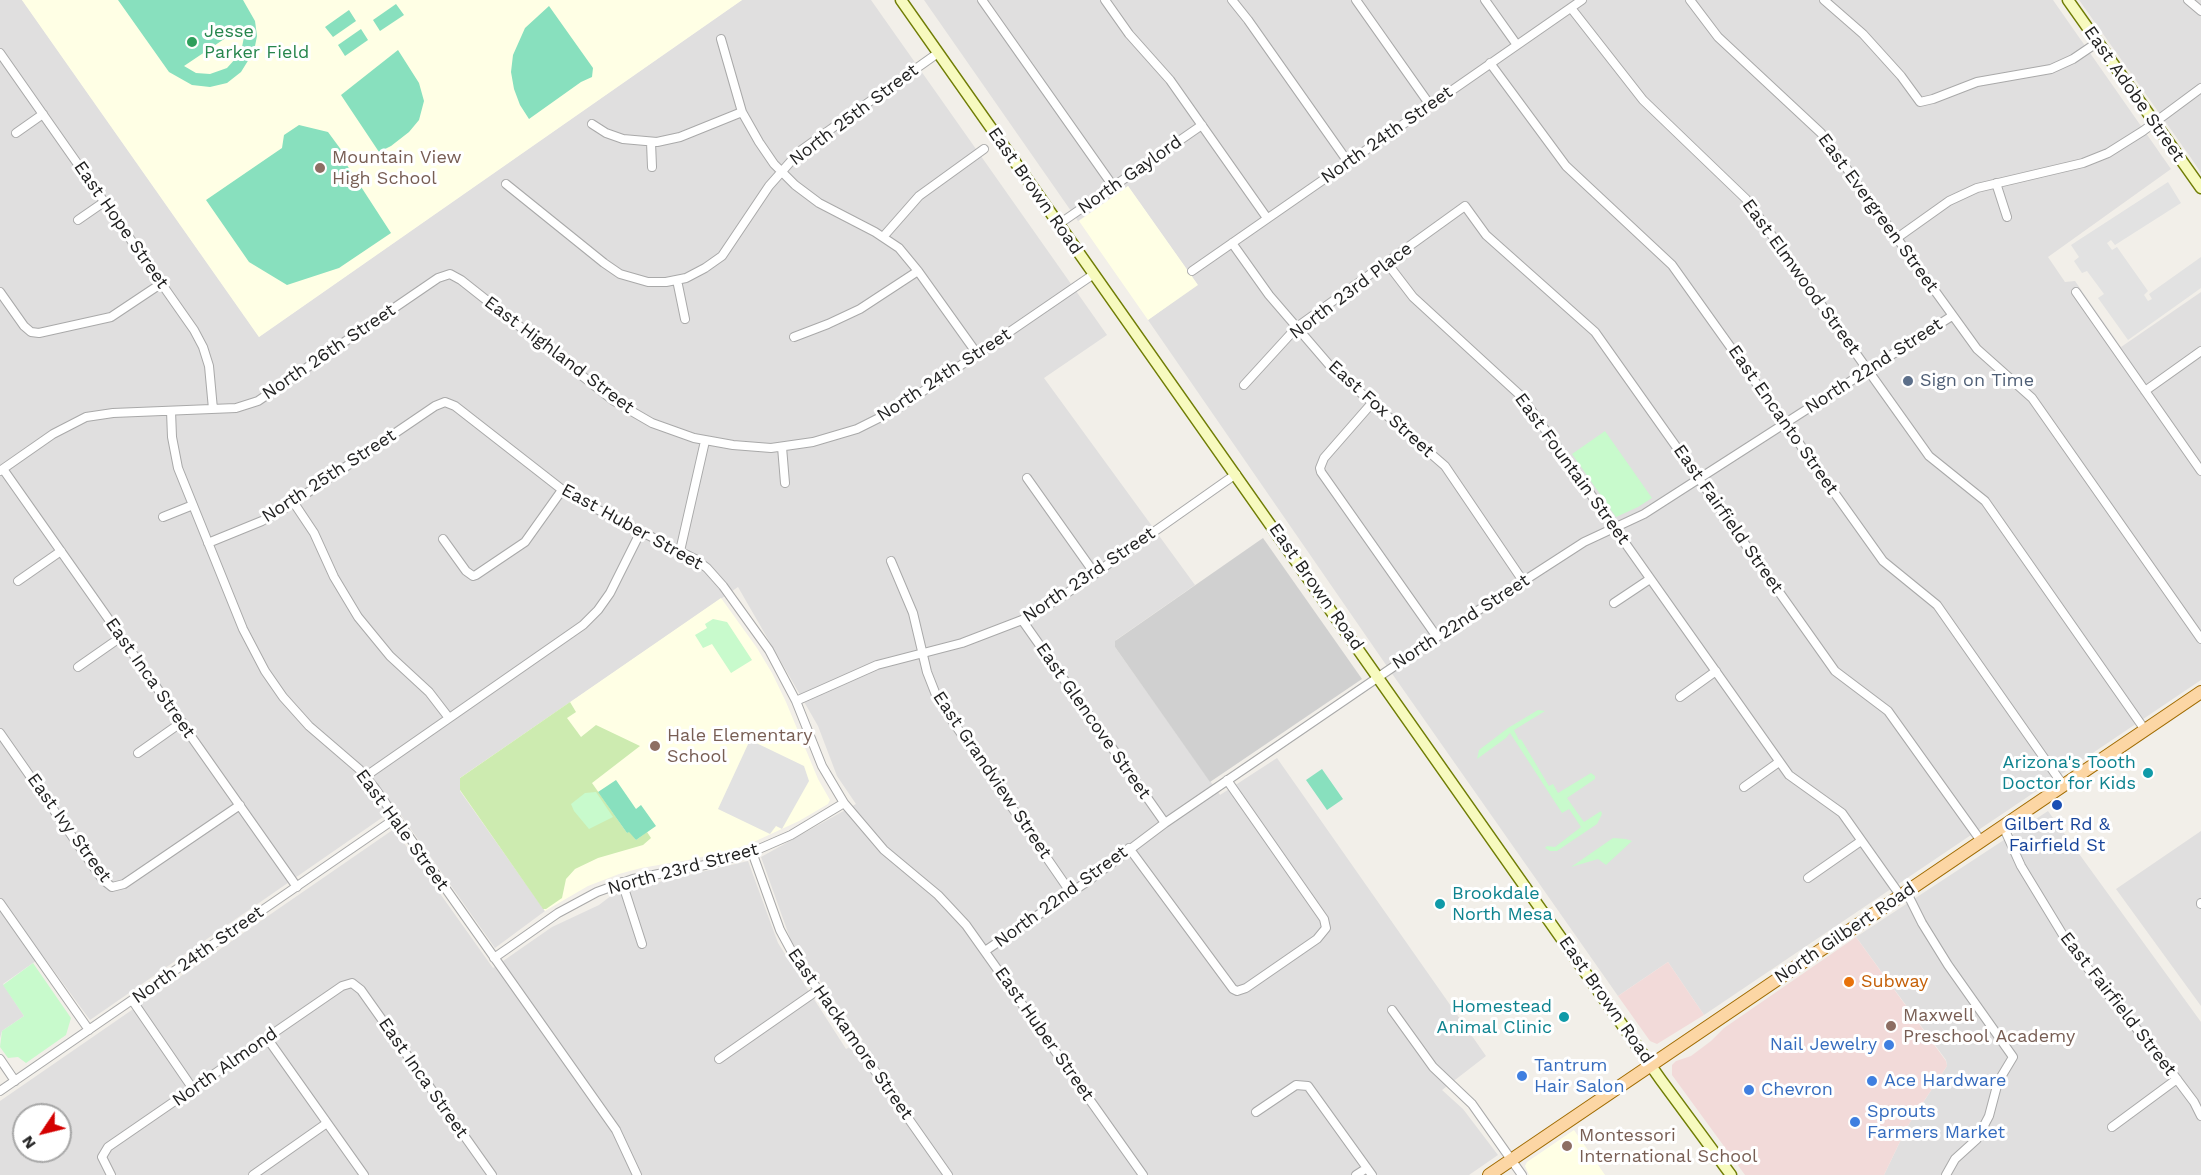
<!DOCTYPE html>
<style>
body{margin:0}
#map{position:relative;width:2201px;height:1175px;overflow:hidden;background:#f2efe9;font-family:"Work Sans",sans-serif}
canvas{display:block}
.north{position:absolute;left:12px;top:1103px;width:60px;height:60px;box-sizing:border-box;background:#fff;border:2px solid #a7a7a7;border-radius:50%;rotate:235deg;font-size:16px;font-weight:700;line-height:24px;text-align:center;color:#222}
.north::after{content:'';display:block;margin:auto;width:21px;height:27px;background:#d40000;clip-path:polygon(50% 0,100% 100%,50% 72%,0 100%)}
</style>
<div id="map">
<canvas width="2201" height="1175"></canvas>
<div class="north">N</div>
</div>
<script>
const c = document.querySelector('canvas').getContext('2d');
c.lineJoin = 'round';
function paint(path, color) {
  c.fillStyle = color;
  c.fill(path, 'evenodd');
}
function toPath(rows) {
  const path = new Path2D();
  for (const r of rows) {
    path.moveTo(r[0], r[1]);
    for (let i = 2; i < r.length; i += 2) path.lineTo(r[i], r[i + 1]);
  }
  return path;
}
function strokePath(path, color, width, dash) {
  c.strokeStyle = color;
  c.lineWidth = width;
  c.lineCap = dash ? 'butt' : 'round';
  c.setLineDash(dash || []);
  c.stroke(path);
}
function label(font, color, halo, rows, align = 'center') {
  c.font = font + ' "Work Sans",sans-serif';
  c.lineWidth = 6;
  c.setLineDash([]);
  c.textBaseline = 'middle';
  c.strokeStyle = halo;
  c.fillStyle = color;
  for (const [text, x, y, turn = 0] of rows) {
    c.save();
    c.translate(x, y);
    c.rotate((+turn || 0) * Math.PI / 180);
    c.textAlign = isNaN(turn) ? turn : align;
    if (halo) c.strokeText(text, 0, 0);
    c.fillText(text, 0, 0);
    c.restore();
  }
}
paint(toPath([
 [0,0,22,0,259,337,742,0,871,0,1107,335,1044,378,1195,585,1116,640,1115,647,1220,795,1277,758,1486,1056,1442,1090,1463,1109,1498,1155,1469,1175,0,1175,0,1101,394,829,493,968,552,927,599,905,616,892,748,861,778,943,846,1049,863,1040,791,941,761,857,856,804,837,776,818,726,738,587,460,778,460,791,545,911,495,948,396,808,90,1020,43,956,3,984,24,1016,2,1031,0,1038],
 [24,1115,60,1115,60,1151,24,1151],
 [924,0,2053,0,2171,169,2048,257,2065,282,2075,281,2121,347,2201,292,2201,680,1704,1015,1668,962,1618,996,1393,675,1148,320,1197,284,1128,186,1078,221],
 [2079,0,2201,0,2201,173,2191,158],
 [2048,811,2201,1022,2201,1175,1884,1175,1907,1127,1947,1066,1946,1060,1856,937],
 [2201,831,2201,1006,2116,889]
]), '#e0dfdf');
paint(toPath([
 [1856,937,1946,1061,1947,1066,1907,1127,1884,1175,1745,1175,1672,1075,1672,1065,1676,1061,1691,1056,1711,1041,1724,1028],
 [1668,962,1704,1015,1657,1044,1650,1041,1618,996]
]), '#f2dad9');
paint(toPath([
 [22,0,742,0,259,337],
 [1128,186,1198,285,1148,320,1079,221],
 [721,598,757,648,772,673,786,702,818,779,830,800,828,804,799,821,745,846,694,859,641,868,619,874,588,886,545,911,460,790,460,778],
 [1574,1130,1605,1175,1529,1175,1525,1166,1527,1162]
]), '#ffffe5');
paint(toPath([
 [1263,538,1362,679,1210,782,1115,647,1115,641]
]), '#d0d0d0');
paint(toPath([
 [570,702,576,712,567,718,581,737,596,725,640,746,592,783,627,833,629,831,636,840,647,832,651,838,643,845,598,858,575,869,566,879,562,898,546,909,543,909,460,790,460,778]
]), '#cdebb0');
paint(toPath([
 [1605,431,1652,498,1638,507,1616,517,1572,454],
 [713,619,727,622,752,660,731,673,712,644,703,648,695,635,707,628,705,624],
 [1538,710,1545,711,1514,730,1519,740,1521,739,1549,786,1553,784,1558,793,1591,773,1595,776,1595,779,1567,798,1584,822,1601,811,1602,814,1597,824,1557,851,1550,851,1545,848,1547,846,1555,847,1581,827,1569,809,1562,813,1510,733,1506,738,1477,759,1479,750,1508,728],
 [596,792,613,817,589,829,574,811,571,804,585,793],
 [1613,838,1626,839,1632,841,1606,865,1598,859,1571,867],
 [33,963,71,1018,66,1035,26,1063,18,1057,8,1058,0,1047,2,1031,24,1016,3,985]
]), '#c8facc');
paint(toPath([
 [118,0,243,0,255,21,257,36,254,51,241,72,227,83,210,87,192,85,169,72],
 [242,27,244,37,242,47,236,58,227,68,210,74,196,73,184,66],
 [396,4,404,15,380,31,373,20],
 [549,6,593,68,592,77,581,82,529,119,520,105,514,89,511,72,513,55,525,28],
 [349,10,356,21,333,37,325,27],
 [361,29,368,40,345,56,338,45],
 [398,50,419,83,424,101,419,120,409,132,391,146,379,152,341,95],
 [299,125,328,132,342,151,343,159,391,233,339,268,287,285,249,262,206,200,282,148,284,135],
 [1322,769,1343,799,1327,810,1306,780],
 [616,780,636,809,641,805,656,826,636,840,629,832,627,833,598,792]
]), '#88e0be');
paint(toPath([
 [2168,182,2181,203,2115,245,2111,240,2107,243,2112,250,2117,247,2148,291,2144,295,2148,301,2152,299,2149,294,2201,257,2201,288,2128,340,2098,298,2104,294,2087,271,2082,273,2074,261,2079,257,2071,245],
 [750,740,804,766,809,781,782,829,776,826,770,834,718,809]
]), '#e2e2e2');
const street = toPath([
 [982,0,1113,186],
 [1105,0,1129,34,1170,80,1267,218],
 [1232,0,1248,20,1348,162],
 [1356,0,1430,105],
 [1485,0,1517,45],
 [1690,0,1718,37,1821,133,1977,349,2032,398,2201,639],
 [1824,0,1863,34,1901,76,1920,102,1933,99,1977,82,2051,69,2073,59,2098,42],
 [2188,0,2201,11],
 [1571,8,1643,100,1746,199,1929,456,1985,501,2145,730],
 [721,39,742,112,759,142,774,164,795,185,819,203,875,232,899,248,918,271,978,355],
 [0,53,194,330,203,347,209,366,213,409],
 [1490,63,1566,166,1672,265,1883,561,1937,605,2063,785],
 [592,124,606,133,623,139,657,142,680,137,742,112],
 [16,133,43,114],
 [651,142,652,167],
 [1996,183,2007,217],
 [506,184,604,263,620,274,648,282,666,282,686,278,705,268,722,256,769,186,800,151,938,53],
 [78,220,104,202],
 [1059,224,1202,125],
 [883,237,919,196,984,149],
 [1897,238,1949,201,1977,188,2083,163,2108,153,2143,131,2201,88],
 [1232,243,1269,295,1331,367,1445,466,1523,581],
 [1387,263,1413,297,1522,397,1789,775,1842,813,1900,895],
 [1192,271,1582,0],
 [677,280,685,319],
 [0,292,24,326,31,332,39,333,111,317,162,283],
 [2076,292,2201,471],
 [794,337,828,324,860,309,918,271],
 [1244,385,1297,327,1465,206,1486,235,1595,332,1835,671,1888,711,1981,841],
 [2145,391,2201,351],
 [1372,403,1324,458,1320,468,1321,472,1437,637],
 [171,411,172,437,178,468,243,629,265,671,283,697,309,726,359,769,374,787,616,1130,637,1175],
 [782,447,785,483],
 [3,469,297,887],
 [0,471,53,434,86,417,113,413,236,408,258,401,438,278,450,274,461,280,614,401,652,423,694,438,733,445,771,448,813,442,857,429,897,409,1094,274],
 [1027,478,1095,574],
 [294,503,314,533,334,577,358,617,390,656,429,692,449,718],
 [163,517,193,505],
 [443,539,466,571,473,576,476,575,525,542,562,490],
 [208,543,262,521,285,508,435,406,445,402,455,406,569,495,695,559,707,568,723,586,769,650,796,701,822,766,844,803,884,850,938,895,966,925,1143,1175],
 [680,551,705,441],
 [891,561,913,613,927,672,938,700,1071,893],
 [18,581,61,551],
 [1614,603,1650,579],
 [1022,620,1165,823],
 [78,667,121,637],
 [1680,697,1716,671],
 [796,701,877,665,962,643,1022,620,1060,598,1236,474],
 [0,733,102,879,112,887,124,884,240,805],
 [138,753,182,722],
 [366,776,583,625,598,610,610,593,641,531],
 [1744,787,1779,762],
 [2003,826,2021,866,2066,940,2110,997,2158,1054,2194,1102,2201,1116],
 [1129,848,1233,989,1237,991,1246,988,1317,939,1326,928,1324,919,1227,780],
 [752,852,780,930,793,954,948,1175],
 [1808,878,1861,841],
 [622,882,642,944],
 [1906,891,1922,923,1948,965,2013,1057,1998,1082,1989,1116,1977,1139,1955,1159,1946,1175],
 [0,903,89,1030],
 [2201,903,2201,904],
 [985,951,1088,881,1165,823,1437,637,1584,542,1644,514,1952,316],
 [494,958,558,913,597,892,633,879,710,864,752,852,791,835,844,803],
 [132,1000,193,1089],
 [1392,1010,1433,1067,1472,1104,1522,1175],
 [267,1038,364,1175],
 [0,1059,15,1081],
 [719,1059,818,990],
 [0,1091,396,818],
 [1256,1112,1296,1085,1308,1086,1372,1175],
 [2112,1127,2177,1079],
 [111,1175,102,1157,108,1147,342,986,352,983,361,990,492,1175],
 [253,1175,327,1123],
 [1356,1175,1367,1168]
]);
const secondary = toPath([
 [901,0,1661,1080,1731,1175],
 [2068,0,2201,188]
]);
const primary = toPath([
 [1489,1175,2201,692]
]);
strokePath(street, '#a9a9a9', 10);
strokePath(secondary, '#707d05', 13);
strokePath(primary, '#a06b00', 14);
strokePath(street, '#fff', 8);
strokePath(secondary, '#f7fabf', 10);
strokePath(primary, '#fcd6a4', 12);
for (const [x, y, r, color] of [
 [192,42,6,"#2e9e5b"],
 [320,168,6,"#8d6e63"],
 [1908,381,6,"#5c6f8a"],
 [655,746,6,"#8d6e63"],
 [2148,773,6,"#0f9aa8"],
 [2057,805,6,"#1a4fb4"],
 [1440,904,6,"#0f9aa8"],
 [1849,982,6,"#e8710a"],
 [1564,1017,6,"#0f9aa8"],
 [1891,1026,6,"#8d6e63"],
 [1889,1045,6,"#3f7fe0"],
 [1522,1076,6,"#3f7fe0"],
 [1872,1081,6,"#3f7fe0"],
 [1749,1090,6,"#3f7fe0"],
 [1855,1122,6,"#3f7fe0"],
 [1567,1146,6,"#8d6e63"]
]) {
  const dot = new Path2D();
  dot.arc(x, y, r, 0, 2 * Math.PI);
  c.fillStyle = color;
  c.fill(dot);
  strokePath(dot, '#fff', 2);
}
label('18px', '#27864d', '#fff', [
 ["Jesse",204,32],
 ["Parker Field",204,53]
], 'left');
label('18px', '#222', '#fff', [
 ["East Adobe Street",2134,94,55],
 ["North 25th Street",854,115,-37],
 ["North 24th Street",1387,135,-35],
 ["North Gaylord",1130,175,-35],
 ["East Brown Road",1035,191,55],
 ["East Evergreen Street",1878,213,54],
 ["East Hope Street",121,225,55],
 ["East Elmwood Street",1801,277,54],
 ["North 23rd Place",1351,291,-37],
 ["North 26th Street",329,352,-34],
 ["East Highland Street",559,355,37],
 ["North 22nd Street",1874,366,-33],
 ["North 24th Street",944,375,-33],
 ["East Fox Street",1381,409,42],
 ["East Encanto Street",1783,420,55],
 ["East Fountain Street",1572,469,54],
 ["North 25th Street",329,476,-33],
 ["East Fairfield Street",1728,519,55],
 ["East Huber Street",632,527,29],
 ["North 23rd Street",1089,575,-34],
 ["East Brown Road",1316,587,55],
 ["North 22nd Street",1461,622,-33],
 ["East Inca Street",150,678,55],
 ["East Glencove Street",1093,721,55],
 ["East Grandview Street",992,775,56],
 ["East Ivy Street",69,828,54],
 ["East Hale Street",402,830,54],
 ["North 23rd Street",683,869,-15],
 ["North 22nd Street",1061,897,-36],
 ["North Gilbert Road",1845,933,-34],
 ["North 24th Street",198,955,-35],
 ["East Brown Road",1606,1000,55],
 ["East Fairfield Street",2118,1004,52],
 ["East Hackamore Street",850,1034,55],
 ["East Huber Street",1044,1034,55],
 ["North Almond",225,1067,-35],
 ["East Inca Street",423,1078,55]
]);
label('18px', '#785e54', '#fff', [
 ["Mountain View",332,158],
 ["High School",332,179],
 ["Hale Elementary",667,736],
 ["School",667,757],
 ["Maxwell",1903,1016],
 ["Preschool Academy",1903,1037],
 ["Montessori",1579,1136],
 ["International School",1579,1157]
], 'left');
label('18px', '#4e5e75', '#fff', [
 ["Sign on Time",1920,381]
], 'left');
label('18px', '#0d838f', '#fff', [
 ["Arizona's Tooth",2136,763],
 ["Doctor for Kids",2136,784],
 ["Brookdale",1452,894,"left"],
 ["North Mesa",1452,915,"left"],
 ["Homestead",1552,1007],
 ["Animal Clinic",1552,1028]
], 'right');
label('18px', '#164399', '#fff', [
 ["Gilbert Rd &",2057,825],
 ["Fairfield St",2057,846]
]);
label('18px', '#c56008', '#fff', [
 ["Subway",1861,982]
], 'left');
label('18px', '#366cbe', '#fff', [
 ["Nail Jewelry",1877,1045,"right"],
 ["Tantrum",1534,1066],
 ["Hair Salon",1534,1087],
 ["Ace Hardware",1884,1081],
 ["Chevron",1761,1090],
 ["Sprouts",1867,1112],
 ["Farmers Market",1867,1133]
], 'left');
</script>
